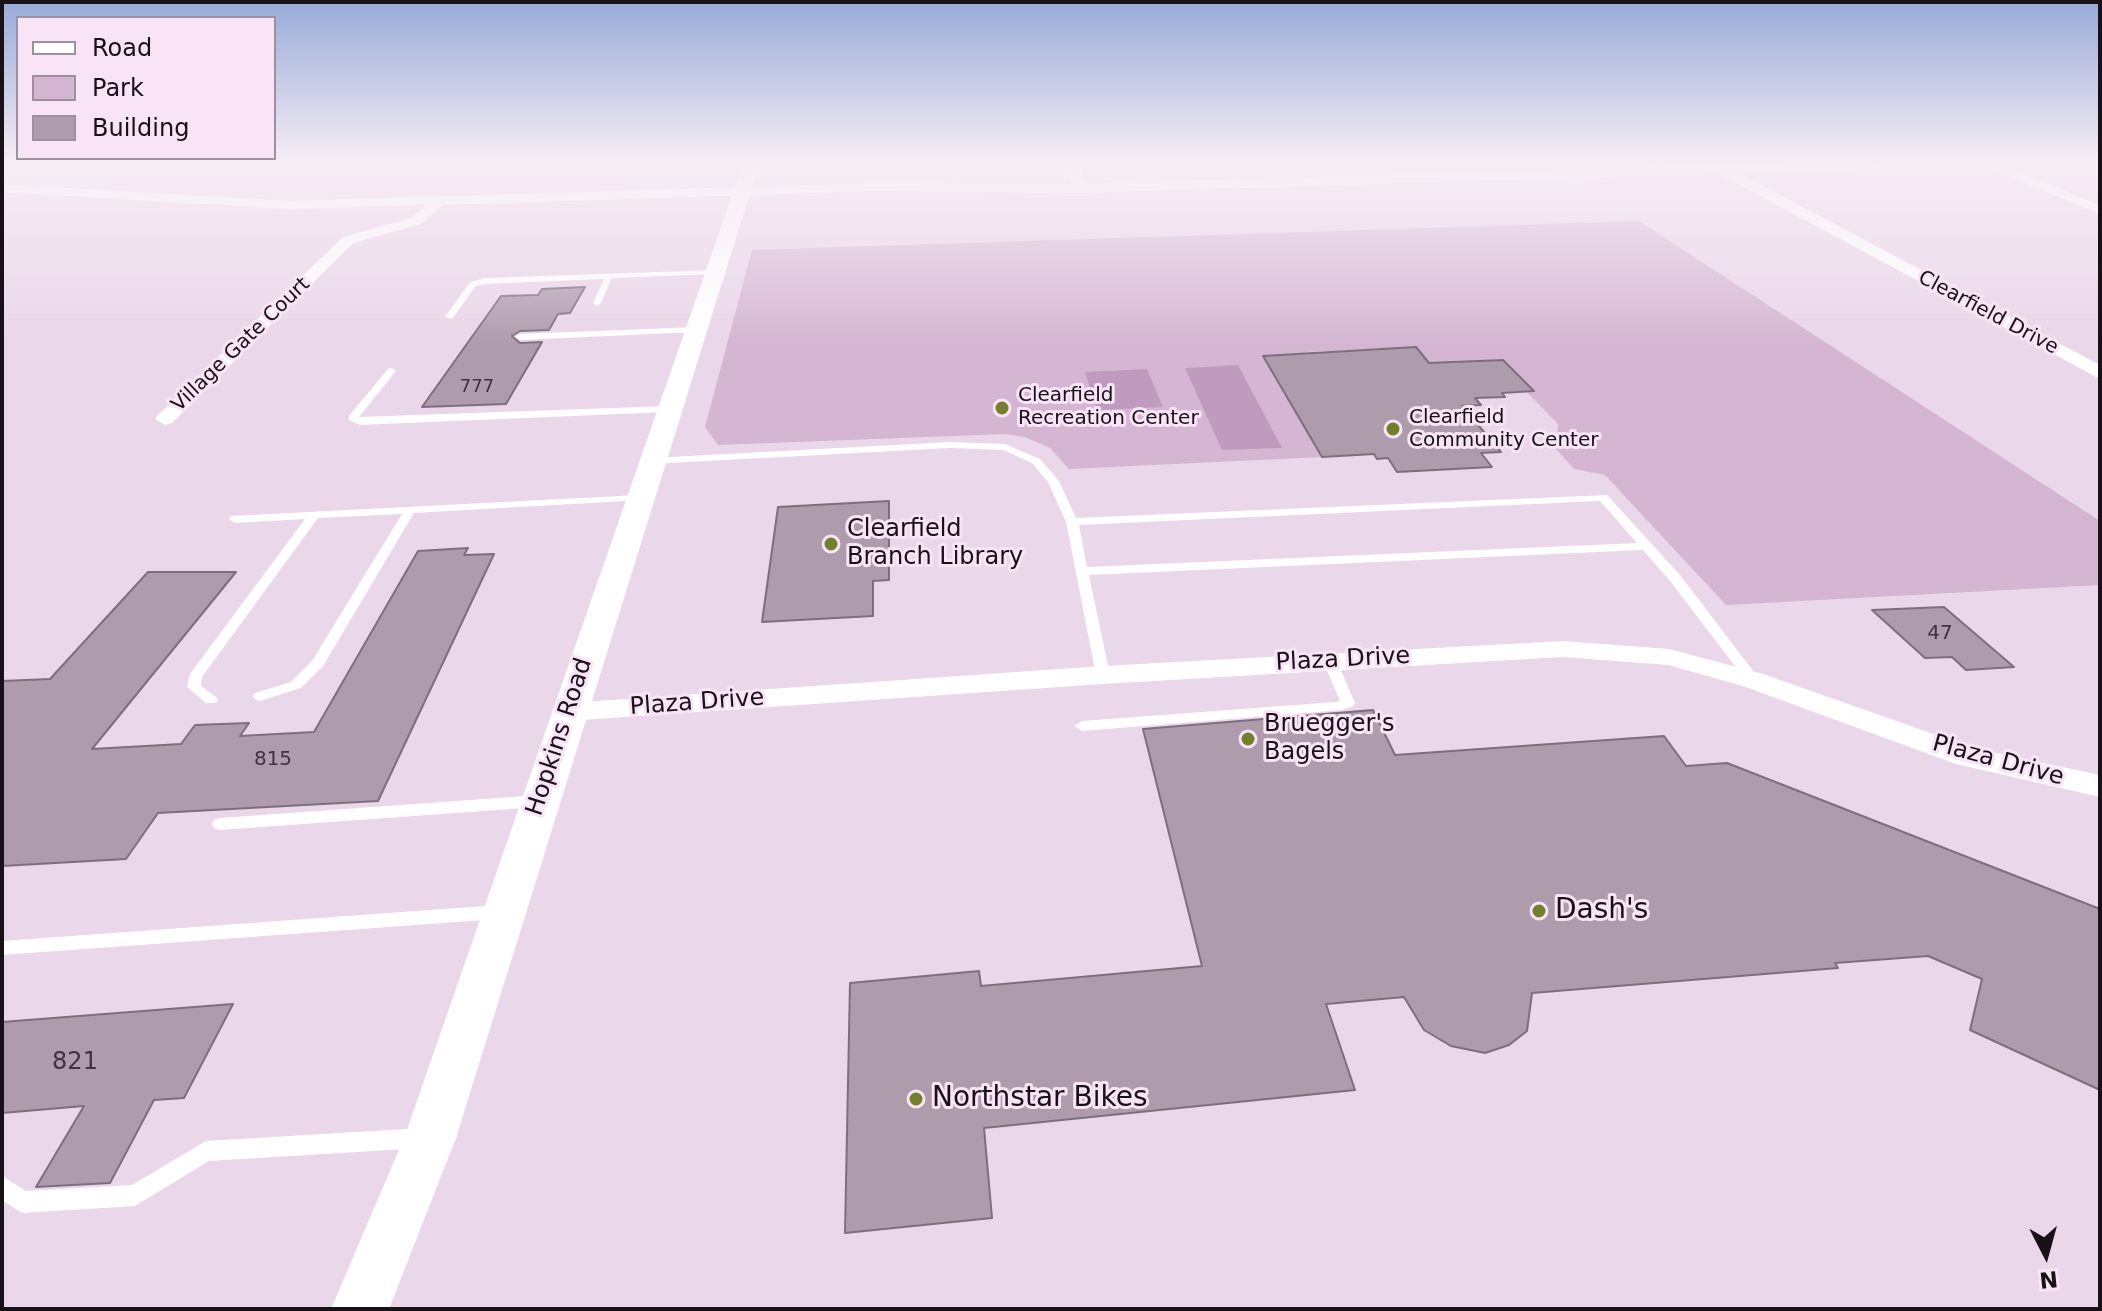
<!DOCTYPE html>
<style>
body{margin:0}
#map{position:relative;width:2102px;height:1311px;overflow:hidden;background:#ead7e9;font-family:"DejaVu Sans",sans-serif}
canvas{display:block}
.frame{position:absolute;inset:0;border:4px solid #181117;pointer-events:none}
.legend{position:absolute;left:16px;top:16px;width:260px;height:144px;box-sizing:border-box;background:#f8e4f6;border:2px solid #9e909d;margin:0;padding:10px 14px;list-style:none;font-size:24px;color:#181117}
.legend li{display:flex;align-items:center;gap:16px;height:40px}
.legend b{width:40px;border:2px solid #9e909d}
.north{position:absolute;left:2006px;top:1215px;width:80px;height:80px;-webkit-text-stroke:6px #f8e4f6;paint-order:stroke;rotate:174deg;font-size:22px;font-weight:700;line-height:32px;text-align:center;color:#181117}
.north::after{content:'';display:block;margin:auto;width:28px;height:36px;background:#181117;clip-path:polygon(50% 0,100% 100%,50% 72%,0 100%)}
</style>
<div id="map">
<canvas width="2102" height="1311"></canvas>
<div class="frame"></div>
<ul class="legend">
<li><b style="height:10px;background:#fff"></b>Road</li>
<li><b style="height:22px;background:#d4b6d2"></b>Park</li>
<li><b style="height:22px;background:#ae9cad"></b>Building</li>
</ul>
<div class="north">N</div>
</div>
<script>
const c = document.querySelector('canvas').getContext('2d');
c.lineJoin = 'round';
function paint(path, color) {
  c.fillStyle = color;
  c.fill(path, 'evenodd');
}
function toPath(rows) {
  const path = new Path2D();
  for (const r of rows) {
    path.moveTo(r[0], r[1]);
    for (let i = 2; i < r.length; i += 2) path.lineTo(r[i], r[i + 1]);
  }
  return path;
}
function strokePath(path, color, width, dash) {
  c.strokeStyle = color;
  c.lineWidth = width;
  c.lineCap = dash ? 'butt' : 'round';
  c.setLineDash(dash || []);
  c.stroke(path);
}
function label(font, color, halo, rows, align = 'center') {
  c.font = font + ' "DejaVu Sans",sans-serif';
  c.lineWidth = 6;
  c.setLineDash([]);
  c.textBaseline = 'middle';
  c.strokeStyle = halo;
  c.fillStyle = color;
  for (const [text, x, y, turn = 0] of rows) {
    c.save();
    c.translate(x, y);
    c.rotate((+turn || 0) * Math.PI / 180);
    c.textAlign = isNaN(turn) ? turn : align;
    if (halo) c.strokeText(text, 0, 0);
    c.fillText(text, 0, 0);
    c.restore();
  }
}
paint(toPath([
 [1639,221,2100,521,2100,585,1726,605,1605,475,1574,469,1556,449,1558,424,1527,392,1533,391,1503,360,1429,363,1415,347,1306,352,1284,393,1322,457,1069,469,1050,448,1025,437,1006,434,718,445,705,427,752,250]
]), '#d4b6d2');
paint(toPath([
 [1238,365,1282,448,1222,450,1185,368],
 [1147,369,1163,407,1097,410,1085,372]
]), '#c19abf');
const building = toPath([
 [585,287,570,313,558,314,549,330,520,331,512,336,520,343,542,342,506,404,422,407,501,296,538,295,542,289,585,287],
 [1416,347,1429,363,1503,360,1534,391,1502,393,1505,397,1475,398,1481,405,1462,406,1501,452,1481,453,1492,467,1397,472,1388,458,1377,459,1374,454,1322,457,1263,356,1416,347],
 [889,501,889,580,873,581,873,616,762,622,778,507,889,501],
 [468,548,464,555,494,554,378,801,158,813,126,859,2,866,2,681,50,679,148,572,236,572,92,749,181,744,195,725,249,723,240,736,314,732,418,551,468,548],
 [1944,607,2014,667,1966,670,1952,657,1925,658,1872,610,1944,607],
 [1373,710,1395,755,1664,736,1686,766,1727,763,2100,909,2100,1090,1970,1030,1982,979,1928,956,1835,963,1838,968,1532,993,1527,1031,1509,1045,1485,1053,1451,1046,1424,1030,1404,997,1326,1004,1355,1090,984,1128,992,1218,845,1233,850,983,979,971,981,986,1202,966,1143,729,1373,710],
 [233,1004,184,1098,154,1100,110,1183,36,1187,84,1106,2,1113,2,1022,233,1004]
]);
paint(building, '#ae9cad');
strokePath(building, '#7f6e7e', 2);
paint(toPath([
 [714,270,717,270,717,274,612,278,601,303,597,306,593,303,604,279,485,284,476,286,452,319,445,317,470,282,485,278,714,270],
 [694,327,699,330,697,332,520,340,515,337,520,334,694,327],
 [391,368,396,371,359,417,668,406,673,409,668,412,360,425,349,420,349,416,388,369,391,368],
 [950,442,1005,444,1040,459,1059,481,1076,518,1607,495,1680,575,1760,680,1753,684,1748,683,1670,581,1643,550,1089,575,1110,675,1103,679,1096,675,1066,522,1048,482,1032,463,1003,450,950,448,651,464,645,461,651,458,950,442],
 [1600,501,1637,543,1087,567,1079,525,1600,501],
 [639,495,643,496,643,500,414,513,323,666,301,688,260,701,255,699,253,696,255,693,291,682,312,661,402,514,318,518,202,677,201,686,216,697,218,700,216,703,206,703,187,687,190,674,305,519,235,523,229,519,231,516,639,495],
 [1330,657,1337,661,1355,703,1353,706,1342,710,1082,731,1074,726,1082,721,1335,702,1340,701,1323,661,1330,657],
 [539,795,545,797,547,801,545,805,539,807,220,830,214,828,212,824,214,820,220,818,539,795],
 [499,905,505,907,508,912,505,917,499,919,2,955,2,941,499,905],
 [423,1128,431,1131,434,1138,431,1145,423,1148,209,1161,135,1206,22,1213,2,1200,2,1176,26,1191,132,1185,206,1141,423,1128]
]), '#fff');
paint(toPath([
 [1064,161,1077,161,1086,184,1827,161,1971,161,1965,165,1737,172,2100,365,2100,379,1718,173,1081,193,874,191,443,205,421,224,353,243,172,423,165,425,155,419,158,415,343,237,411,218,426,205,289,209,2,192,2,184,289,201,874,183,1072,184,1064,161],
 [1973,161,1991,161,2100,205,2100,214,1973,161],
 [1563,641,1669,649,1763,674,1973,748,2100,775,2100,797,1956,764,1743,686,1668,665,1563,657,1103,684,568,721,557,719,553,712,557,705,568,703,1103,666,1563,641]
]), '#fff');
paint(toPath([
 [744,161,760,161,456,1138,389,1309,331,1309,404,1138,744,161]
]), '#fff');
const sky = c.createLinearGradient(0, 0, 0, 345);
sky.addColorStop(0, '#98aad8');
sky.addColorStop(0.47, '#f6edf5');
sky.addColorStop(1, '#f6edf500');
c.fillStyle = sky;
c.fillRect(0, 0, 2102, 345);
for (const [x, y, r, color] of [
 [1002,408,8,"#727f2d"],
 [1393,429,8,"#727f2d"],
 [831,544,8,"#727f2d"],
 [1248,739,8,"#727f2d"],
 [1539,911,8,"#727f2d"],
 [916,1099,8,"#727f2d"]
]) {
  const dot = new Path2D();
  dot.arc(x, y, r, 0, 2 * Math.PI);
  c.fillStyle = color;
  c.fill(dot);
  strokePath(dot, '#f8e4f6', 3);
}
label('18px', '#3e343c', null, [
 ["777",477,387]
]);
label('20px', '#181117', '#f8e4f6', [
 ["Clearfield Drive",1988,313,28],
 ["Village Gate Court",241,345,-44]
]);
label('20px', '#181117', '#f8e4f6', [
 ["Clearfield",1018,396],
 ["Recreation Center",1018,419],
 ["Clearfield",1409,418],
 ["Community Center",1409,441]
], 'left');
label('20px', '#3e343c', null, [
 ["47",1940,634],
 ["815",273,760]
]);
label('24px', '#181117', '#f8e4f6', [
 ["Clearfield",847,530],
 ["Branch Library",847,558],
 ["Bruegger's",1264,725],
 ["Bagels",1264,753]
], 'left');
label('24px', '#181117', '#f8e4f6', [
 ["Plaza Drive",1343,660,-3],
 ["Plaza Drive",697,703,-4],
 ["Hopkins Road",560,737,-72],
 ["Plaza Drive",1998,761,15]
]);
label('24px', '#3e343c', null, [
 ["821",75,1063]
]);
label('28px', '#181117', '#f8e4f6', [
 ["Dash's",1555,911],
 ["Northstar Bikes",932,1099]
], 'left');
</script>
